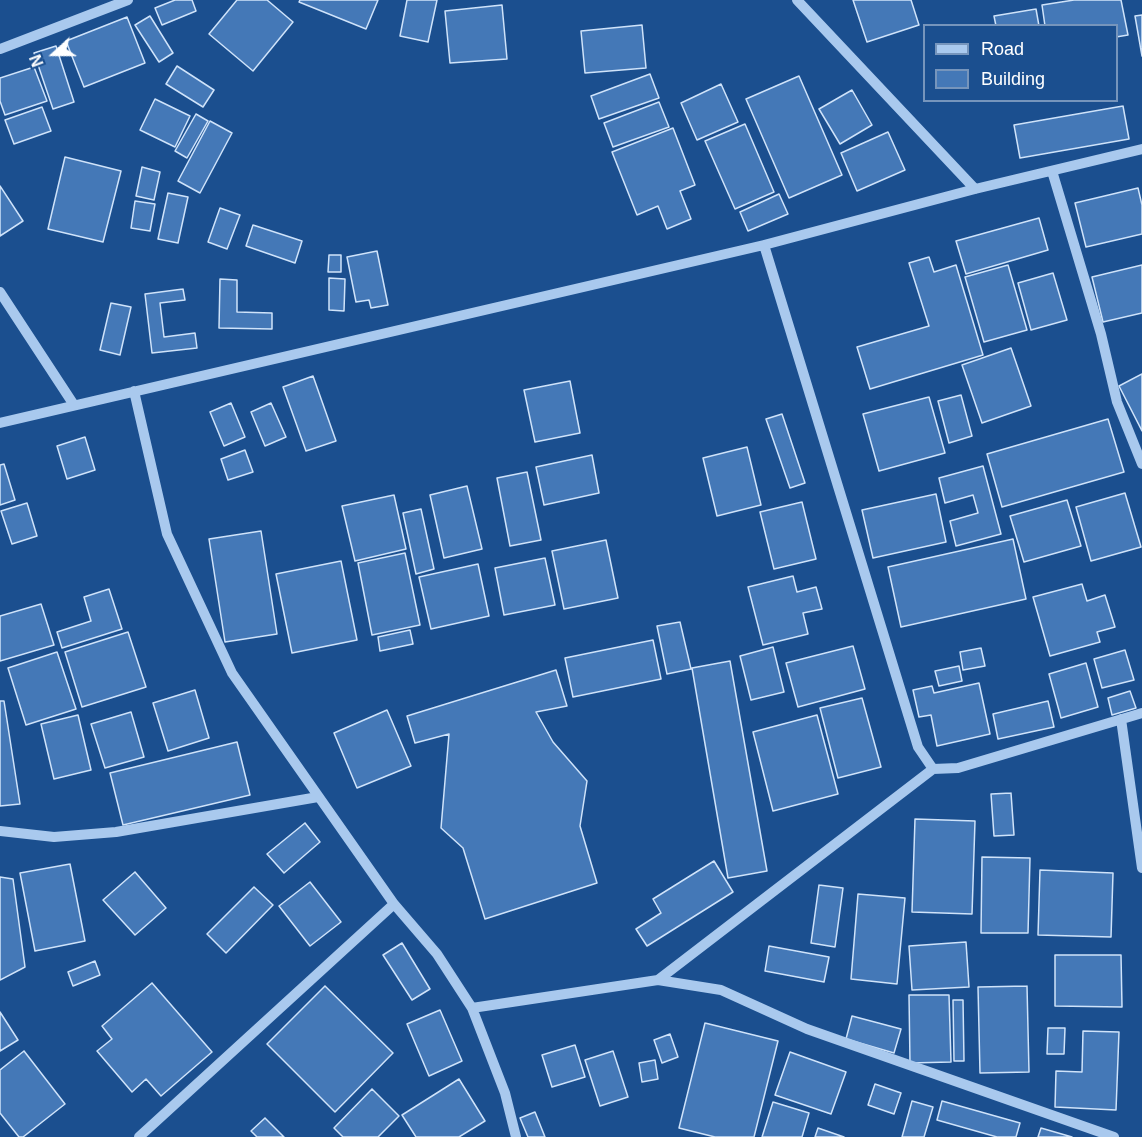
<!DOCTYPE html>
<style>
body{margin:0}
#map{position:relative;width:1142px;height:1137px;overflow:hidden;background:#1b4f8f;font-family:Arial,sans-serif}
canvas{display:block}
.legend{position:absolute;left:923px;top:24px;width:195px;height:78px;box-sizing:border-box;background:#1b4f8f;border:2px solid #7695bc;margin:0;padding:8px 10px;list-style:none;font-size:18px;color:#fff}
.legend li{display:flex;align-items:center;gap:12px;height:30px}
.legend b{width:30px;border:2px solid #7695bc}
.north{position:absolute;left:24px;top:24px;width:60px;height:60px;-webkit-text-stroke:4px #1b4f8f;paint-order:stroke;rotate:249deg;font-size:16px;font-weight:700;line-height:24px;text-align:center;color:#fff}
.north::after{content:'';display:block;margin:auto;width:21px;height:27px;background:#fff;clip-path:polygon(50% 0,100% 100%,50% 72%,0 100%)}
</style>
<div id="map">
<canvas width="1142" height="1137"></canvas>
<ul class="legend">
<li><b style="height:8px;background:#a9c9ee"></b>Road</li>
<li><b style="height:16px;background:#4478b7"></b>Building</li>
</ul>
<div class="north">N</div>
</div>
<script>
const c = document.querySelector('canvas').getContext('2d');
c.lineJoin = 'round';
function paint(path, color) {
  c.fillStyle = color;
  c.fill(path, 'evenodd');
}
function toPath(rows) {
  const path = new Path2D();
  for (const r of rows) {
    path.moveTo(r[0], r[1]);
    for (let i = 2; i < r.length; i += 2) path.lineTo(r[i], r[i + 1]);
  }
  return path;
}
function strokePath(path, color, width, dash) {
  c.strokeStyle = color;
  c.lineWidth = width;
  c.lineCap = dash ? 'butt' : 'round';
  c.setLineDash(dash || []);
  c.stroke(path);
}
const building = toPath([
 [175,0,192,0,196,11,162,25,155,8,175,0],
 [237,0,267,0,293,22,253,71,209,34,237,0],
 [300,0,378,0,366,29,299,2,300,0],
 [407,0,437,0,428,42,400,36,407,0],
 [853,0,911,0,919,25,867,42,853,0],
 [1074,0,1121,0,1128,35,1116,37,1116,26,1045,26,1042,5,1074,0],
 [502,5,507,59,450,63,445,11,502,5],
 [1036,9,1039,26,996,26,994,16,1036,9],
 [1142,15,1142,56,1135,16,1142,15],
 [150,16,173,53,159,62,135,25,150,16],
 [127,17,145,63,84,87,66,41,127,17],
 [642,25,646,68,585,73,581,31,642,25],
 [56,46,74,102,53,109,34,53,56,46],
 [177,66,214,90,203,107,166,84,177,66],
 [34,67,47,101,5,115,0,101,0,78,34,67],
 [650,74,659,98,599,119,591,96,650,74],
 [799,76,842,175,789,198,746,99,799,76],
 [721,84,738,122,697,140,681,103,721,84],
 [852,90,872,125,840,144,819,109,852,90],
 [155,99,190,116,175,147,140,130,155,99],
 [659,102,669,127,613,147,604,123,659,102],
 [1123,106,1129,139,1020,158,1014,125,1123,106],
 [42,107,51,131,14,144,5,120,42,107],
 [196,114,208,121,187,158,175,151,196,114],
 [210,121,232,133,200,193,178,181,210,121],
 [745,124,774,192,735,209,705,141,745,124],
 [673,128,695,185,680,191,691,219,667,229,658,206,637,215,612,152,673,128],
 [888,132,905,170,857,191,841,153,888,132],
 [65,157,121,171,103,242,48,229,65,157],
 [142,167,160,172,154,200,136,196,142,167],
 [0,186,23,221,0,236,0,186],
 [1138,188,1142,205,1142,234,1086,247,1075,203,1138,188],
 [168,193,188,197,178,243,158,239,168,193],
 [779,194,788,214,748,231,740,212,779,194],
 [135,201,155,204,150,231,131,228,135,201],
 [220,208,240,215,227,249,208,242,220,208],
 [1039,218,1048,250,966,274,956,241,1039,218],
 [253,225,302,241,295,263,246,246,253,225],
 [377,251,388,305,371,308,369,300,356,302,347,257,377,251],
 [329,255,341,255,341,272,328,272,329,255],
 [929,257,934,272,956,265,983,355,870,389,857,347,929,326,909,263,929,257],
 [1008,265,1027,330,984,342,965,277,1008,265],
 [1142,265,1142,313,1103,322,1092,277,1142,265],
 [1053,273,1067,320,1031,330,1018,283,1053,273],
 [329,278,345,279,344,311,329,310,329,278],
 [220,279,237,280,237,312,272,313,272,329,219,328,220,279],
 [183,289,185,300,160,303,164,337,195,333,197,348,152,353,145,294,183,289],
 [111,303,131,307,120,355,100,350,111,303],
 [1011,348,1031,406,982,423,962,365,1011,348],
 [1142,374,1142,431,1119,386,1142,374],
 [313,376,336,441,306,451,283,387,313,376],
 [570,381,580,433,535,442,524,390,570,381],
 [961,395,972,436,949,443,938,401,961,395],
 [929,397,945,453,879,471,863,414,929,397],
 [231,403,245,437,224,446,210,412,231,403],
 [271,403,286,437,265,446,251,412,271,403],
 [782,414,805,483,790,488,766,419,782,414],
 [1108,419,1124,472,1002,507,987,454,1108,419],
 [85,437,95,470,67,479,57,446,85,437],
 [747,447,761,505,717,516,703,458,747,447],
 [245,450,253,472,228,480,221,459,245,450],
 [592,455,599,493,544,505,536,467,592,455],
 [4,464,15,500,0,505,0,465,4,464],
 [983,466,1001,534,956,546,950,521,978,513,973,495,945,503,939,478,983,466],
 [527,472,541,540,510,546,497,478,527,472],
 [467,486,482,549,444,558,430,495,467,486],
 [1125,493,1141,547,1091,561,1076,507,1125,493],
 [936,494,946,542,873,558,862,510,936,494],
 [394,495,406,549,355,561,342,506,394,495],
 [1067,500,1081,546,1024,562,1010,516,1067,500],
 [802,502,816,559,774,569,760,512,802,502],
 [27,503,37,536,12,544,1,511,27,503],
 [421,509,434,569,416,574,403,513,421,509],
 [261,531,277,634,225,642,209,539,261,531],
 [1013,539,1026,599,901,627,888,567,1013,539],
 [606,540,618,598,564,609,552,551,606,540],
 [405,553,420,625,372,635,358,563,405,553],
 [545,558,555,605,504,615,495,568,545,558],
 [341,561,357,640,292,653,276,574,341,561],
 [478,564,489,616,431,629,419,577,478,564],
 [793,576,797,592,816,587,822,609,803,613,808,634,763,645,748,587,793,576],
 [1082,584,1087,601,1105,595,1115,627,1097,632,1100,642,1050,656,1033,597,1082,584],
 [109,589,122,629,62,648,57,632,91,621,84,597,109,589],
 [41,604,54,645,0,661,0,616,41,604],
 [680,622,691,669,667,674,657,626,680,622],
 [410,630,413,644,380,651,378,637,410,630],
 [128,632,146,687,82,707,65,652,128,632],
 [653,640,661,679,573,697,565,658,653,640],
 [853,646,865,689,798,707,786,663,853,646],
 [773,647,784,692,751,700,740,656,773,647],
 [981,648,985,666,963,670,960,652,981,648],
 [1125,650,1134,680,1102,688,1094,659,1125,650],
 [57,652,76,709,26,725,8,668,57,652],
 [730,661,767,871,728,878,692,668,730,661],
 [1086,663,1098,707,1061,718,1049,674,1086,663],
 [959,666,962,681,939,686,935,671,959,666],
 [556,670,567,706,536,712,553,742,587,781,580,826,597,883,485,919,463,848,441,828,449,734,415,743,407,716,556,670],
 [979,683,990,734,937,746,931,715,919,717,913,690,932,686,934,693,979,683],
 [195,690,209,738,168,751,153,703,195,690],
 [1130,691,1136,708,1112,715,1108,698,1130,691],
 [862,698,881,767,838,778,820,708,862,698],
 [0,701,4,701,20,804,0,806,0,701],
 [1048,701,1054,727,998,739,993,714,1048,701],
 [387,710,411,766,357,788,334,733,387,710],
 [131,712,144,757,105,768,91,724,131,712],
 [78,715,91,770,54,779,41,724,78,715],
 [817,715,838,794,773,811,753,732,817,715],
 [237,742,250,795,123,825,110,773,237,742],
 [1011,793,1014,835,994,836,991,794,1011,793],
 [915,819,975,821,972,914,912,912,915,819],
 [305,823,320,842,284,873,267,854,305,823],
 [982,857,1030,858,1028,933,981,933,982,857],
 [714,861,733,892,647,946,636,929,661,913,653,899,714,861],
 [70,864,85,941,35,951,20,873,70,864],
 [1040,870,1113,873,1111,937,1038,935,1040,870],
 [135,872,166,908,135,935,103,900,135,872],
 [0,877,13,879,25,967,0,980,0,877],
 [310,882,341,922,310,946,279,906,310,882],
 [819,885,843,888,835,947,811,943,819,885],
 [254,887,273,905,226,953,207,934,254,887],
 [858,894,905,898,897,984,851,979,858,894],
 [966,942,969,987,912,990,909,946,966,942],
 [402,943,430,989,412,1000,383,955,402,943],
 [769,946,829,957,824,982,765,971,769,946],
 [1055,955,1121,955,1122,1007,1055,1006,1055,955],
 [95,961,100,975,73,986,68,972,95,961],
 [152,983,212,1052,161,1096,146,1079,132,1092,97,1051,112,1039,102,1026,152,983],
 [325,986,393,1053,335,1112,267,1044,325,986],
 [1027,986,1029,1072,980,1073,978,987,1027,986],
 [909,995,949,995,951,1062,910,1063,909,995],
 [953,1000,963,1000,964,1061,954,1061,953,1000],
 [440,1010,462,1061,429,1076,407,1024,440,1010],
 [0,1012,18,1040,0,1051,0,1012],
 [852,1016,901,1029,894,1053,846,1039,852,1016],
 [705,1023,778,1041,754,1137,715,1137,679,1128,705,1023],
 [1048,1028,1065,1028,1064,1054,1047,1054,1048,1028],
 [1083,1031,1119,1032,1116,1110,1055,1107,1056,1071,1082,1072,1083,1031],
 [670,1034,678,1057,662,1063,654,1040,670,1034],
 [575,1045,585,1077,552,1087,542,1055,575,1045],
 [24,1051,65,1104,23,1137,19,1137,0,1113,0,1070,24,1051],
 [613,1051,628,1097,600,1106,585,1060,613,1051],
 [790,1052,846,1072,831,1114,775,1095,790,1052],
 [655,1060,658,1079,642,1082,639,1063,655,1060],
 [459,1079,485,1121,459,1137,416,1137,402,1115,459,1079],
 [875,1084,901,1093,894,1114,868,1105,875,1084],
 [372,1089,399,1116,378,1137,343,1137,334,1128,372,1089],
 [912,1101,933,1107,924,1137,902,1137,912,1101],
 [942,1101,1020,1123,1016,1137,997,1137,937,1120,942,1101],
 [773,1102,809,1113,802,1137,762,1137,773,1102],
 [535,1112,545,1137,528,1137,520,1118,535,1112],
 [265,1118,284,1137,257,1137,251,1131,265,1118],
 [818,1128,844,1137,815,1137,818,1128],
 [1041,1128,1072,1137,1038,1137,1041,1128]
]);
paint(building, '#4478b7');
strokePath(building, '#cfe3fa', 1.5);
strokePath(toPath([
 [797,0,975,189],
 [0,49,128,0],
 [1052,171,1101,334,1117,402,1142,464],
 [764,245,918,747,933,769],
 [0,292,74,405],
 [134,391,167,534,232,673,394,904,437,954,472,1008,505,1093,516,1137],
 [0,423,764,245,975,189,1142,149],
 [1121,719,1142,868],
 [0,831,54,837,116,832,318,797],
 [658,980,933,769,958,768,1142,713],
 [472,1008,658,980,721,990,807,1029,1114,1137],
 [139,1137,394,904]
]), '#a9c9ee', 10);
</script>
